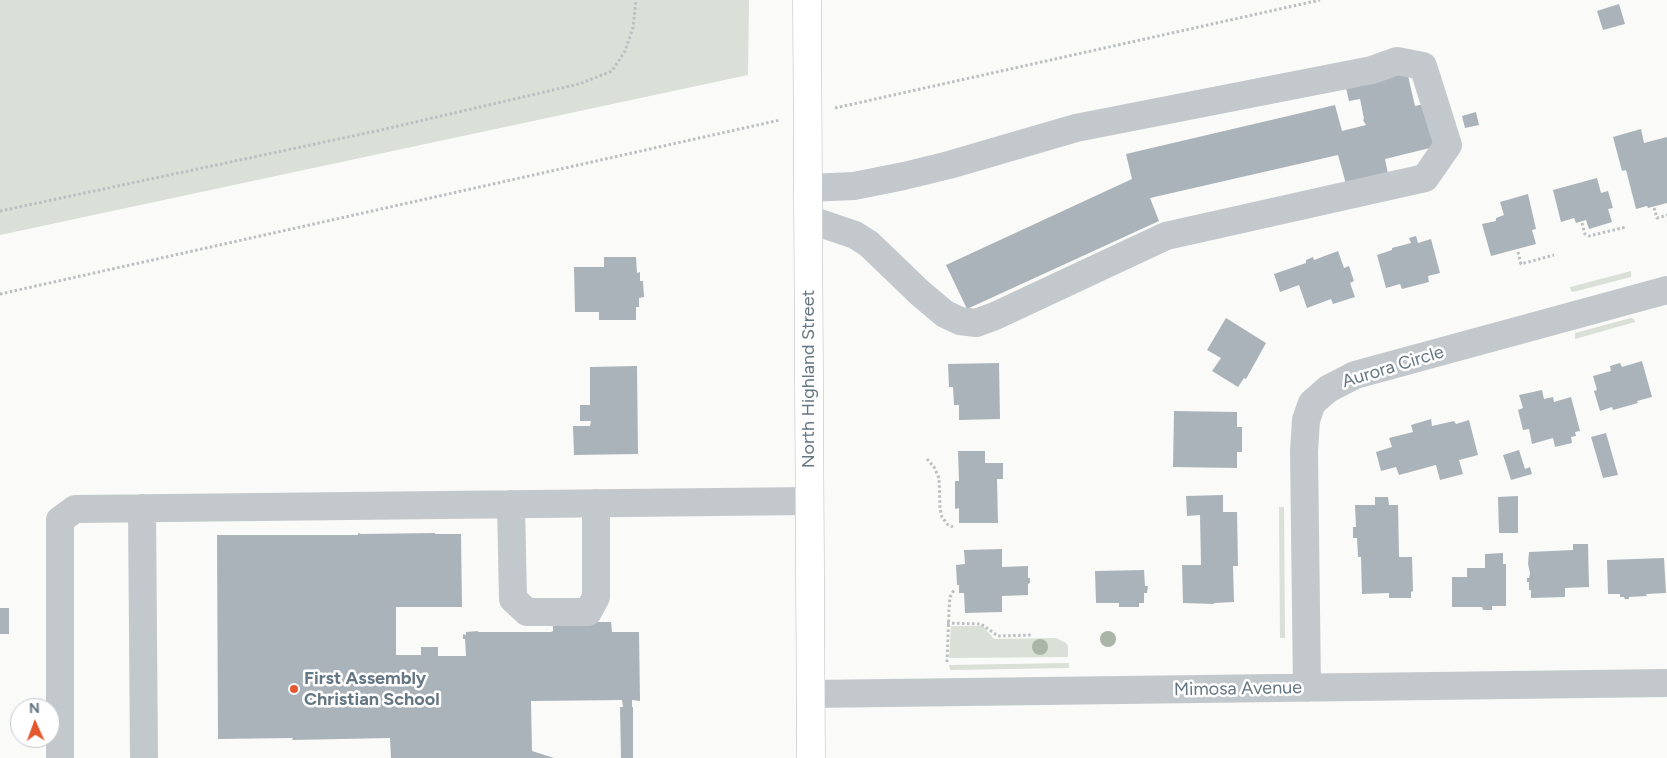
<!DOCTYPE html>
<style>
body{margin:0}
#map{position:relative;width:1667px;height:758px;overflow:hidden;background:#fafaf8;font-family:Figtree,sans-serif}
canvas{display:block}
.north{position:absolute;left:10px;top:698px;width:50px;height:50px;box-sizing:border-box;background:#fff;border:1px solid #c1c8cd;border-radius:50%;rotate:358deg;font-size:14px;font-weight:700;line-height:20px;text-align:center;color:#657683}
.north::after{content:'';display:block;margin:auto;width:18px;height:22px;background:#e4572e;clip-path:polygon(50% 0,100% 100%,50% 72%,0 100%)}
</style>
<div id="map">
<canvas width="1667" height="758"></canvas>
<div class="north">N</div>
</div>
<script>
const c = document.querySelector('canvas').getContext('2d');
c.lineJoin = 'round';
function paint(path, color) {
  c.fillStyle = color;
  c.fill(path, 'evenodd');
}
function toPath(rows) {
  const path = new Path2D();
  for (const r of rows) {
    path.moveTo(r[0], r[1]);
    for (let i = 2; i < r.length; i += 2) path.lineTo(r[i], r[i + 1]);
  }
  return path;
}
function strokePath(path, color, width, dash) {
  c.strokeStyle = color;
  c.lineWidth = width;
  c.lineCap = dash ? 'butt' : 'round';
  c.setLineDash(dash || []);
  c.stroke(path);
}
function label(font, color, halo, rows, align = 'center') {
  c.font = font + ' Figtree,sans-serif';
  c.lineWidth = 5;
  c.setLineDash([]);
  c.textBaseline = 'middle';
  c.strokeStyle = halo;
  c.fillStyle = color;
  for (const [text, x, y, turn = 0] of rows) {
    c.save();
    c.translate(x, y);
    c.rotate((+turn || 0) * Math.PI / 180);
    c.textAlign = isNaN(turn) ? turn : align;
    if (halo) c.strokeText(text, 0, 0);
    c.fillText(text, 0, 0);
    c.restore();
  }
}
paint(toPath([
 [0,0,749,0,748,75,0,235],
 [1631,271,1631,277,1573,292,1571,291,1570,287],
 [1631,318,1634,319,1635,322,1575,339,1575,333],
 [1279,507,1284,507,1285,638,1280,638],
 [951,626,983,626,993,638,996,639,1056,638,1066,643,1068,646,1068,657,949,658],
 [1069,663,1069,668,950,670,949,665]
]), '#dadfd7');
paint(toPath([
 [1619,4,1625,24,1603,30,1597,11],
 [1406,67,1415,106,1424,104,1434,147,1385,159,1388,174,1346,184,1338,155,1150,198,1159,221,967,309,946,265,1132,179,1126,154,1335,105,1342,131,1366,125,1363,120,1364,119,1360,99,1349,101,1346,88],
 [1476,112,1479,125,1465,128,1462,116],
 [1641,129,1644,143,1667,137,1667,203,1648,208,1647,206,1636,209,1626,170,1622,171,1613,137],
 [1597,178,1601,193,1608,191,1613,208,1608,209,1612,222,1589,229,1586,220,1576,223,1574,218,1561,222,1553,190],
 [1528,194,1536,229,1532,230,1536,244,1491,256,1482,224,1496,221,1496,218,1504,215,1500,202],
 [1416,236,1418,243,1431,239,1440,273,1428,276,1429,282,1402,289,1400,284,1386,288,1377,255,1392,250,1392,248,1411,243,1409,238],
 [1338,251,1344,268,1349,266,1354,281,1350,283,1355,297,1333,304,1331,299,1307,308,1299,285,1280,292,1274,274,1306,263,1306,260,1313,257,1314,260],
 [604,257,636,257,637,273,640,272,640,281,643,281,644,297,639,298,639,307,636,307,636,320,599,320,599,312,575,312,574,267,604,267],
 [1226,318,1266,343,1246,379,1244,378,1238,387,1212,371,1221,358,1207,350],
 [1642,361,1652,397,1637,401,1638,403,1613,410,1612,407,1600,411,1594,391,1597,390,1593,376,1611,371,1610,366,1620,363,1622,367],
 [999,363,1000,419,959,420,959,405,954,405,953,387,949,387,948,364],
 [637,366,638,454,574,455,573,426,590,426,591,421,580,421,580,405,590,405,590,367],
 [1542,390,1544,399,1553,397,1554,402,1571,397,1580,431,1575,432,1576,436,1571,437,1572,443,1555,447,1553,438,1532,444,1529,429,1523,430,1518,410,1523,408,1519,395],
 [1174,411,1237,412,1237,427,1242,427,1242,452,1237,452,1237,468,1173,467],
 [1431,419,1432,426,1454,421,1456,424,1469,420,1478,455,1459,460,1463,474,1440,480,1436,465,1399,475,1396,467,1381,471,1376,452,1392,447,1389,438,1413,432,1411,425],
 [1606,433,1618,475,1603,478,1591,437],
 [1519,450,1525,469,1530,467,1532,474,1511,480,1503,455],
 [958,451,985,451,985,463,1003,463,1003,479,997,479,998,523,959,523,959,508,955,509,955,481,959,481],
 [1223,495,1223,512,1237,512,1238,566,1233,566,1234,602,1214,603,1214,604,1183,603,1182,565,1201,565,1200,515,1187,516,1186,496],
 [1518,496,1518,533,1499,533,1498,497],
 [1375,497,1388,497,1389,505,1398,505,1399,557,1412,557,1413,591,1411,592,1411,598,1389,598,1389,593,1362,594,1361,557,1358,557,1357,538,1353,538,1353,527,1356,527,1355,505,1375,505],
 [358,533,361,534,435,533,435,534,461,534,462,607,396,607,396,655,421,655,421,647,438,647,438,656,466,656,465,639,463,639,463,634,466,635,466,632,478,631,478,632,551,632,553,631,553,622,611,622,612,632,639,632,640,701,632,700,632,707,633,707,633,758,621,758,620,707,623,707,622,700,531,701,532,751,554,758,391,758,390,738,292,740,293,738,218,739,217,535,358,535],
 [1573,544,1588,544,1589,587,1565,588,1565,597,1531,598,1531,590,1529,590,1529,582,1527,582,1527,578,1529,578,1530,573,1528,564,1529,552,1573,550],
 [1002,549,1002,567,1028,566,1028,578,1030,578,1030,583,1028,584,1028,595,1002,596,1002,612,965,613,964,593,959,593,959,585,957,585,956,565,965,564,964,550],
 [1503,553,1503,564,1506,564,1506,606,1492,606,1492,610,1483,610,1482,607,1452,607,1452,577,1467,577,1467,568,1485,568,1485,554],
 [1664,558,1666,593,1646,594,1647,596,1629,597,1629,599,1625,599,1624,597,1620,597,1620,594,1608,594,1607,560],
 [1144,570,1145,586,1148,586,1147,593,1144,593,1144,603,1139,603,1139,607,1119,607,1119,603,1096,603,1095,571],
 [0,608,9,608,9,634,0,634]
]), '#aab3b9');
const major = toPath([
 [807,0,811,758]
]);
strokePath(major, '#b5babe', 29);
strokePath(toPath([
 [835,108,1320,0],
 [1654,208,1657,218,1667,215],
 [0,211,381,130,579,84,612,71,625,51,633,28,636,0],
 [1582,223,1585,234,1589,236,1626,227],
 [1518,252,1521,264,1554,255],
 [0,294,780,120],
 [927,459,934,467,939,478,940,509,942,517,947,524,953,527],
 [947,623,981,624,998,636,1032,635],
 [947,662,949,610,950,597,954,590]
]), '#bbbfc2', 3, [2.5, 2.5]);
strokePath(toPath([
 [808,188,854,186,904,176,949,165,1076,128,1372,70,1397,61,1423,66,1448,145,1425,178,1166,236,995,316,976,323,960,321,945,314,920,293,869,244,855,235,808,219],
 [511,504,513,599,527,612,588,612,596,597,596,503],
 [142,508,144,758],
 [1307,688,1304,451,1306,420,1312,403,1328,389,1355,375,1667,290],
 [810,694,1667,683],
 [60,758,60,520,75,509,809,501]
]), '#c3c8cc', 28);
strokePath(major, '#fff', 28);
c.fillStyle = '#aab4a7';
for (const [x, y] of [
 [1108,639],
 [1040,647]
]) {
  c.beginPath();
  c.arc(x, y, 8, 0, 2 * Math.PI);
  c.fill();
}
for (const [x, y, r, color] of [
 [294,689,5,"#e4572e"]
]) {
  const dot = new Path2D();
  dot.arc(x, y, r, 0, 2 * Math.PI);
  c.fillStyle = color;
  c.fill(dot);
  strokePath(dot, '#fff', 2);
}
label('18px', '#657683', '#fff', [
 ["Aurora Circle",1393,367,-17],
 ["North Highland Street",809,379,-90],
 ["Mimosa Avenue",1238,689,-1]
]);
label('bold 18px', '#657683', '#fff', [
 ["First Assembly",304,679],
 ["Christian School",304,700]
], 'left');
</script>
